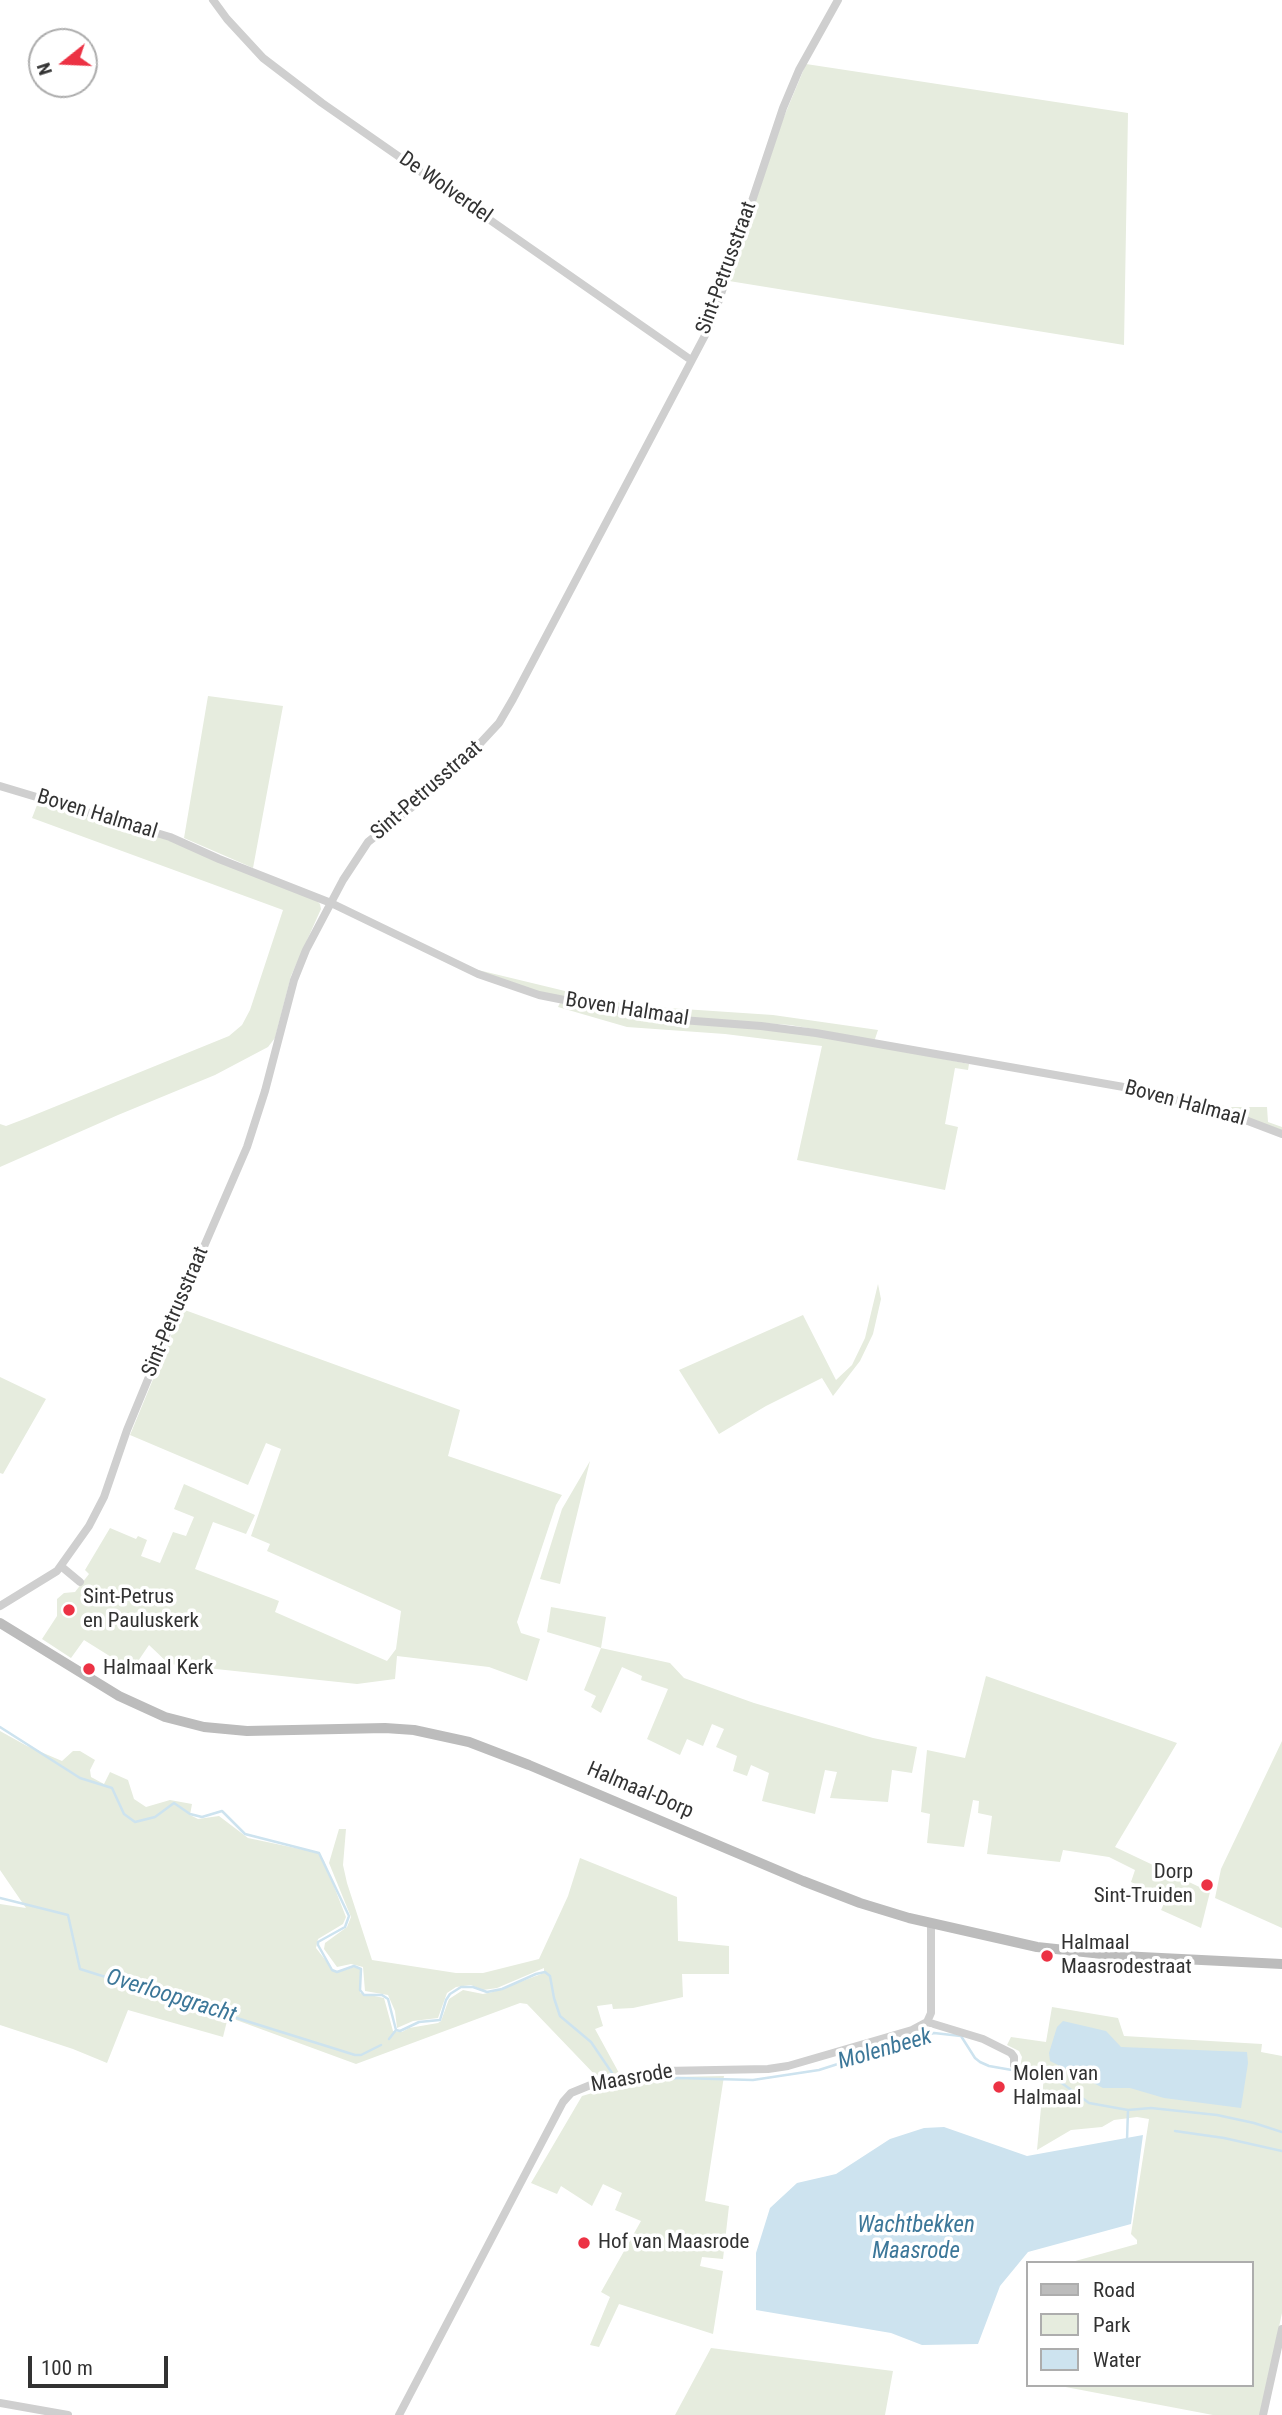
<!DOCTYPE html>
<style>
body{margin:0}
#map{position:relative;width:1282px;height:2415px;overflow:hidden;background:#fff;font-family:"Roboto Condensed",sans-serif}
canvas{display:block}
.legend{position:absolute;left:1026px;top:2261px;width:228px;height:126px;box-sizing:border-box;background:#fff;border:2px solid #adadad;margin:0;padding:9px 12px;list-style:none;font-size:21px;color:#323232}
.legend li{display:flex;align-items:center;gap:14px;height:35px}
.legend b{width:35px;border:2px solid #adadad}
.north{position:absolute;left:28px;top:28px;width:70px;height:70px;box-sizing:border-box;background:#fff;border:2px solid #adadad;border-radius:50%;rotate:252deg;font-size:19px;font-weight:700;line-height:28px;text-align:center;color:#323232}
.north::after{content:'';display:block;margin:auto;width:24px;height:32px;background:#ec3244;clip-path:polygon(50% 0,100% 100%,50% 72%,0 100%)}
.scale{position:absolute;left:28px;top:2356px;width:140px;height:32px;box-sizing:border-box;border:4px solid #323232;border-top:0;padding-left:9px;font-size:21px;line-height:24px;white-space:nowrap;color:#323232;-webkit-text-stroke:5px #fff;paint-order:stroke}
</style>
<div id="map">
<canvas width="1282" height="2415"></canvas>
<ul class="legend">
<li><b style="height:9px;background:#bcbcbc"></b>Road</li>
<li><b style="height:19px;background:#e6ecde"></b>Park</li>
<li><b style="height:19px;background:#cde3ef"></b>Water</li>
</ul>
<div class="north">N</div>
<div class="scale">100 m</div>
</div>
<script>
const c = document.querySelector('canvas').getContext('2d');
c.lineJoin = 'round';
function paint(path, color) {
  c.fillStyle = color;
  c.fill(path, 'evenodd');
}
function toPath(rows) {
  const path = new Path2D();
  for (const r of rows) {
    path.moveTo(r[0], r[1]);
    for (let i = 2; i < r.length; i += 2) path.lineTo(r[i], r[i + 1]);
  }
  return path;
}
function strokePath(path, color, width, dash) {
  c.strokeStyle = color;
  c.lineWidth = width;
  c.lineCap = dash ? 'butt' : 'round';
  c.setLineDash(dash || []);
  c.stroke(path);
}
function label(font, color, halo, rows, align = 'center') {
  c.font = font + ' "Roboto Condensed",sans-serif';
  c.lineWidth = 7;
  c.setLineDash([]);
  c.textBaseline = 'middle';
  c.strokeStyle = halo;
  c.fillStyle = color;
  for (const [text, x, y, turn = 0] of rows) {
    c.save();
    c.translate(x, y);
    c.rotate((+turn || 0) * Math.PI / 180);
    c.textAlign = isNaN(turn) ? turn : align;
    if (halo) c.strokeText(text, 0, 0);
    c.fillText(text, 0, 0);
    c.restore();
  }
}
paint(toPath([
 [806,64,1128,113,1124,345,729,281,778,131],
 [208,696,283,706,253,868,184,838],
 [39,800,163,837,316,900,320,904,321,909,291,976,275,1038,268,1047,215,1075,118,1115,0,1167,0,1124,6,1126,27,1118,229,1036,242,1025,250,1010,283,910,32,818],
 [474,969,594,998,638,1006,773,1015,878,1030,873,1045,969,1064,968,1070,955,1068,945,1124,958,1127,945,1190,797,1160,822,1046,725,1034,627,1027,558,1007,560,1003,657,1022,825,1031,790,1025,656,1015,551,996],
 [1170,1094,1229,1107,1267,1107,1268,1122,1282,1127,1282,1131],
 [878,1284,881,1299,873,1334,860,1361,833,1396,822,1378,766,1406,719,1434,679,1370,803,1315,836,1380,852,1365,865,1338],
 [182,1309,460,1410,448,1456,562,1495,556,1505,517,1622,521,1633,540,1639,527,1681,489,1667,397,1656,395,1679,357,1684,169,1664,149,1645,132,1670,84,1640,71,1658,42,1639,57,1616,57,1599,64,1593,75,1592,89,1574,85,1570,110,1528,136,1539,138,1536,147,1540,141,1556,160,1563,173,1532,186,1536,194,1517,174,1509,184,1484,255,1515,246,1534,213,1522,195,1569,279,1601,275,1612,387,1661,396,1649,401,1611,267,1551,270,1544,251,1536,281,1449,266,1443,248,1485,130,1435],
 [0,1377,46,1399,3,1474,0,1473],
 [590,1461,560,1584,540,1579,562,1509],
 [551,1607,606,1617,601,1648,670,1663,684,1678,754,1703,873,1738,917,1747,912,1773,892,1770,888,1802,830,1798,837,1772,825,1770,815,1814,762,1801,769,1773,751,1765,747,1776,733,1771,737,1756,716,1747,724,1729,712,1724,703,1746,687,1739,680,1755,647,1739,668,1689,641,1680,642,1676,622,1667,601,1713,591,1707,596,1696,584,1690,601,1648,547,1632],
 [986,1676,1177,1743,1115,1847,1210,1892,1201,1928,1161,1910,1166,1899,1131,1882,1135,1870,1109,1857,1063,1850,1060,1862,987,1854,992,1816,978,1813,979,1801,973,1800,964,1847,927,1843,930,1814,921,1812,927,1750,965,1758],
 [0,1731,27,1746,62,1761,73,1751,80,1751,95,1760,90,1770,91,1777,104,1784,110,1772,128,1780,134,1799,146,1807,170,1800,192,1804,190,1815,198,1819,219,1816,248,1838,319,1853,324,1861,346,1917,343,1924,318,1939,316,1948,334,1971,339,1972,354,1967,360,1969,360,1993,384,1998,393,2031,402,2032,409,2028,438,2023,441,2021,449,1999,463,1990,483,1994,493,1992,544,1973,544,1968,497,1988,483,1990,471,1985,456,1987,447,1993,438,2018,413,2021,397,2028,395,2011,388,1995,365,1991,363,1967,351,1964,337,1967,324,1949,325,1943,347,1927,351,1917,329,1863,339,1829,346,1829,343,1865,347,1883,372,1960,456,1973,483,1973,539,1959,568,1896,580,1858,677,1897,678,1941,729,1946,729,1974,682,1974,683,1997,633,2008,613,2009,612,2004,597,2006,603,2026,595,2029,619,2073,597,2077,527,2004,520,2003,356,2064,228,2017,223,2037,128,2010,107,2063,73,2049,0,2025,0,1904,26,1908,0,1870],
 [1282,1741,1282,1928,1215,1898,1221,1869],
 [1052,2007,1118,2018,1124,2036,1262,2044,1261,2052,1282,2056,1282,2313,1260,2415,1213,2415,1055,2385,1252,2385,1252,2263,1068,2263,1137,2244,1137,2240,1131,2234,1149,2119,1137,2117,1114,2120,1102,2127,1071,2130,1037,2150,1044,2076,1019,2072,1022,2057,1019,2051,1007,2045,1011,2037,1046,2042],
 [724,2076,705,2201,729,2206,723,2259,702,2257,700,2266,723,2271,713,2334,619,2304,599,2347,590,2345,610,2297,601,2292,641,2221,615,2210,622,2193,603,2184,592,2206,561,2186,557,2194,531,2183,582,2096,627,2083,672,2077],
 [711,2348,893,2371,885,2415,675,2415]
]), '#e6ecde');
paint(toPath([
 [1063,2021,1106,2031,1121,2047,1247,2052,1248,2063,1241,2108,1164,2098,1130,2088,1103,2088,1082,2077,1050,2061,1049,2053,1057,2027],
 [944,2127,1027,2156,1143,2135,1131,2224,1028,2252,1000,2286,978,2344,922,2345,891,2333,756,2310,756,2253,770,2208,797,2183,836,2174,890,2139,924,2128]
]), '#cde3ef');
strokePath(toPath([
 [0,1727,80,1778,112,1788,124,1814,135,1822,155,1817,174,1803,190,1814,202,1817,222,1811,245,1834,319,1853,349,1916,345,1927,318,1942,318,1945,332,1970,337,1972,354,1966,361,1969,360,1990,364,1995,382,1995,388,1999,396,2030,400,2031,419,2022,440,2020,446,2000,450,1994,461,1987,473,1987,487,1992,502,1989,536,1974,545,1972,550,1976,554,1998,560,2016,591,2042,612,2073],
 [0,1898,68,1915,80,1969,355,2055,361,2055,381,2045],
 [389,2039,396,2030],
 [631,2083,678,2078,753,2080,819,2070,844,2062,852,2056,934,2033,961,2036,975,2058,980,2062,989,2066,1046,2076,1059,2081,1089,2103,1128,2110,1151,2108,1217,2115,1254,2123,1282,2132],
 [1175,2131,1224,2138,1282,2151],
 [1127,2140,1128,2110]
]), '#cde3ef', 2.5);
strokePath(toPath([
 [213,0,227,19,263,58,322,103,691,360],
 [0,786,170,837,219,859,331,903,478,974,539,995,655,1018,761,1026,816,1033,1135,1089,1240,1118,1282,1134],
 [62,1567,80,1582],
 [0,1606,57,1571,89,1526,104,1497,127,1430,177,1309,247,1147,265,1091,294,980,306,950,343,880,368,842,432,791,460,765,499,723,513,699,711,324,783,108,799,70,838,0],
 [927,2022,983,2039,1011,2053,1014,2057,1014,2065],
 [0,2403,68,2415],
 [399,2415,563,2102,571,2093,593,2084,663,2071,768,2069,788,2066,912,2030,927,2022,931,2013,931,1923],
 [1263,2415,1282,2329]
]), '#cfcfcf', 8);
strokePath(toPath([
 [0,1623,119,1696,165,1717,204,1727,247,1731,385,1728,414,1730,469,1742,529,1765,803,1881,860,1903,909,1918,1037,1947,1121,1956,1282,1964]
]), '#bcbcbc', 10);
for (const [x, y, r, color] of [
 [69,1610,7,"#ec3244"],
 [89,1669,7,"#ec3244"],
 [1207,1885,7,"#ec3244"],
 [1047,1956,7,"#ec3244"],
 [999,2087,7,"#ec3244"],
 [584,2243,7,"#ec3244"]
]) {
  const dot = new Path2D();
  dot.arc(x, y, r, 0, 2 * Math.PI);
  c.fillStyle = color;
  c.fill(dot);
  strokePath(dot, '#fff', 2.5);
}
label('21px', '#323232', '#fff', [
 ["De Wolverdel",445,188,35],
 ["Sint-Petrusstraat",727,268,-70],
 ["Sint-Petrusstraat",427,791,-41],
 ["Boven Halmaal",97,815,17],
 ["Boven Halmaal",627,1010,9],
 ["Boven Halmaal",1185,1104,15],
 ["Sint-Petrusstraat",176,1312,-67],
 ["Halmaal-Dorp",640,1791,23],
 ["Maasrode",632,2079,-10]
]);
label('21px', '#323232', '#fff', [
 ["Sint-Petrus",83,1598],
 ["en Pauluskerk",83,1622],
 ["Halmaal Kerk",103,1669],
 ["Dorp",1193,1873,"right"],
 ["Sint-Truiden",1193,1897,"right"],
 ["Halmaal",1061,1944],
 ["Maasrodestraat",1061,1968],
 ["Molen van",1013,2075],
 ["Halmaal",1013,2099],
 ["Hof van Maasrode",598,2243]
], 'left');
label('italic 23px', '#3c7799', '#fff', [
 ["Overloopgracht",171,1997,17],
 ["Molenbeek",885,2050,-16],
 ["Wachtbekken",916,2226],
 ["Maasrode",916,2252]
]);
</script>
